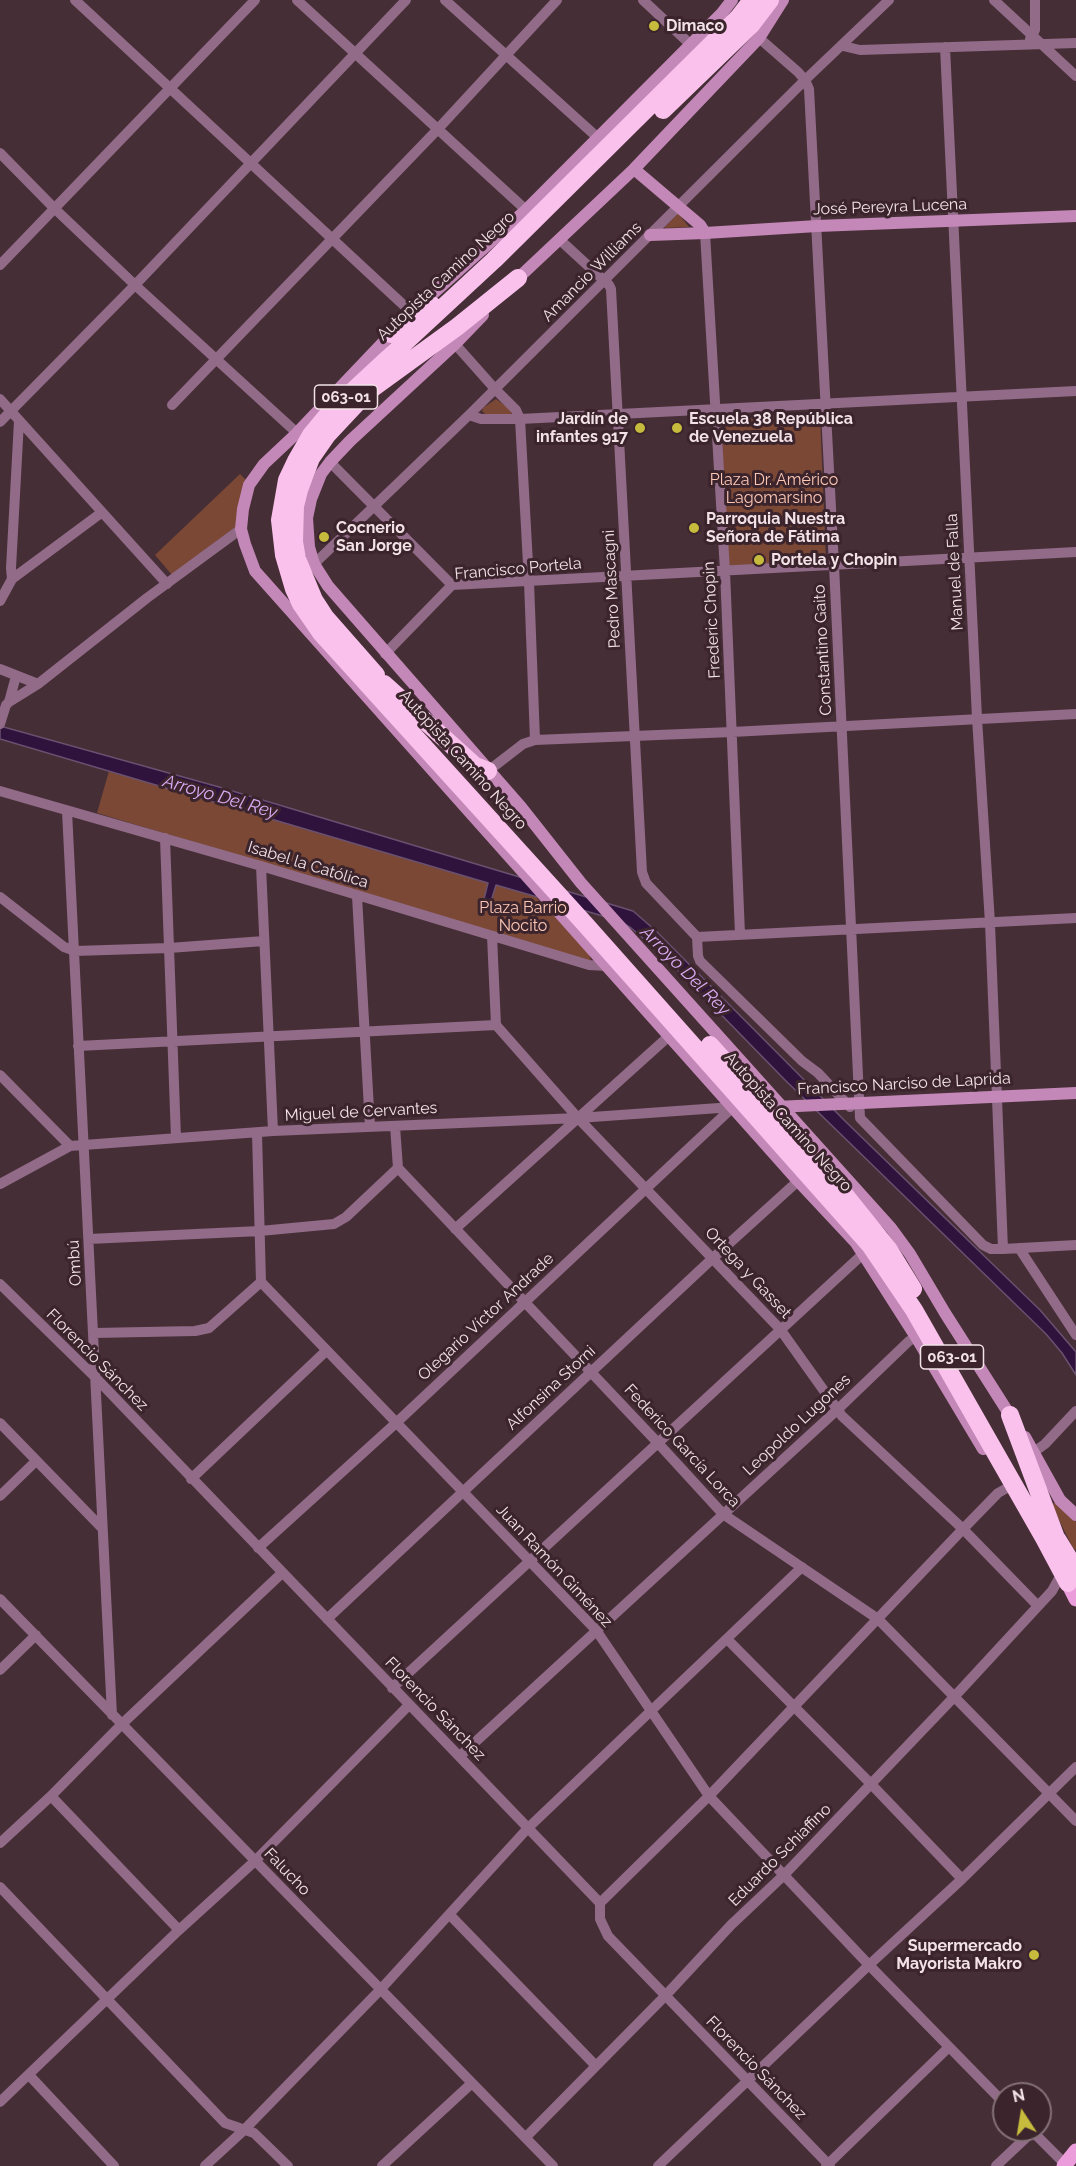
<!DOCTYPE html>
<meta charset="utf-8">
<style>
body{margin:0}
#map{position:relative;width:1076px;height:2166px;overflow:hidden;background:#462e36;font-family:Raleway,sans-serif}
canvas{display:block}
.north{position:absolute;left:992px;top:2082px;width:60px;height:60px;box-sizing:border-box;background:#3b242c;border:2px solid #847077;border-radius:50%;rotate:348deg;font-size:16px;font-weight:700;line-height:24px;text-align:center;color:#f2e2e7}
.north::after{content:'';display:block;margin:auto;width:21px;height:27px;background:#c6bb3c;clip-path:polygon(50% 0,100% 100%,50% 72%,0 100%)}
</style>
<div id="map">
<canvas width="1076" height="2166"></canvas>
<div class="north">N</div>
</div>
<script>
const c = document.querySelector('canvas').getContext('2d');
c.lineJoin = 'round';
function paint(path, color) {
  c.fillStyle = color;
  c.fill(path, 'evenodd');
}
function toPath(rows) {
  const path = new Path2D();
  for (const r of rows) {
    path.moveTo(r[0], r[1]);
    for (let i = 2; i < r.length; i += 2) path.lineTo(r[i], r[i + 1]);
  }
  return path;
}
function strokePath(path, color, width, dash) {
  c.strokeStyle = color;
  c.lineWidth = width;
  c.lineCap = dash ? 'butt' : 'round';
  c.setLineDash(dash || []);
  c.stroke(path);
}
function label(font, color, halo, rows, align = 'center') {
  c.font = font + ' Raleway,sans-serif';
  c.lineWidth = 6;
  c.setLineDash([]);
  c.textBaseline = 'middle';
  c.strokeStyle = halo;
  c.fillStyle = color;
  for (const [text, x, y, turn = 0] of rows) {
    c.save();
    c.translate(x, y);
    c.rotate((+turn || 0) * Math.PI / 180);
    c.textAlign = isNaN(turn) ? turn : align;
    if (halo) c.strokeText(text, 0, 0);
    c.fillText(text, 0, 0);
    c.restore();
  }
}
paint(toPath([
 [678,213,689,227,664,228],
 [496,399,511,410,512,415,486,415,482,411,483,408],
 [820,413,826,562,728,566,721,417],
 [240,474,247,481,237,526,172,575,155,555],
 [109,771,489,883,484,898,491,901,496,885,536,897,588,952,591,960,589,961,97,813],
 [1055,1503,1076,1522,1076,1550,1073,1548,1051,1504]
]), '#7b4836');
const water = toPath([
 [0,726,219,787,633,911,656,931,846,1122,1040,1310,1076,1352,1076,1375,1062,1353,1046,1334,784,1079,660,952,631,928,620,921,496,885,491,901,484,899,488,883,0,739,0,726]
]);
paint(water, '#2f133d');
strokePath(water, '#6a5170', 1.5);
strokePath(toPath([
 [75,0,411,312],
 [297,0,526,210],
 [445,0,597,137],
 [643,0,690,44],
 [994,0,1076,76],
 [759,38,798,72,805,80,809,89,834,565,860,1118,983,1245,991,1249,1003,1249,1076,1245],
 [1030,39,1035,30,1035,0],
 [843,46,860,50,1076,43],
 [945,47,977,718,990,923,1003,1249],
 [0,153,54,208,135,285,297,433],
 [705,233,725,571,740,934],
 [560,240,609,285,611,289,642,872,646,883,697,937],
 [0,265,255,0],
 [455,344,495,389,516,410,520,419,529,582,535,740],
 [0,399,167,584],
 [172,405,437,130,557,0],
 [469,415,481,419,520,419,1076,391],
 [0,422,135,285,406,0],
 [330,462,452,585],
 [314,564,469,415,805,80,889,0],
 [12,579,101,513],
 [0,601,12,579,11,568,19,421],
 [385,654,452,585,1076,552],
 [0,669,38,684],
 [9,702,16,676],
 [0,724,6,705,9,702,38,684,147,598,241,529],
 [488,771,523,744,535,740,732,732,1076,714],
 [0,791,261,866,589,965,607,966],
 [67,811,112,1715],
 [165,838,176,1138],
 [261,866,273,1131],
 [357,896,370,1127],
 [0,897,64,947,75,951,169,948,264,941],
 [492,936,496,1025,578,1118,780,1329,842,1416,963,1529,1038,1606],
 [697,937,1076,918],
 [697,937,698,956,700,961,802,1061,818,1073,850,1107],
 [78,1046,496,1025],
 [0,1075,70,1146],
 [395,1126,398,1168,657,1442,723,1514,878,1619,1076,1821],
 [257,1133,261,1282,596,1630,709,1796,869,1965,1004,2103],
 [0,1184,70,1146,273,1131,578,1118,733,1107],
 [455,1229,669,1036],
 [89,1239,260,1231,334,1224,346,1217,398,1168],
 [1019,1248,1076,1335],
 [0,1284,95,1377,600,1903,600,1919,608,1936,830,2166],
 [94,1333,195,1331,209,1328,261,1282],
 [0,1423,101,1527],
 [1034,1452,1045,1444,1076,1411],
 [191,1479,326,1351],
 [0,1496,36,1461],
 [258,1548,396,1423,733,1107],
 [0,1599,553,2166],
 [327,1619,713,1258,798,1181],
 [727,1639,871,1784,962,1879],
 [0,1670,36,1635],
 [392,1688,864,1253],
 [460,1756,837,1410,909,1341,916,1337],
 [51,1796,179,1930],
 [0,1843,51,1796,122,1724,282,1573],
 [0,1887,225,2123,254,2133,288,2166],
 [600,1903,709,1796,963,1529,998,1493,1007,1488],
 [450,1915,596,2066],
 [29,2075,114,2166],
 [0,2102,179,1930,255,1861,409,1705],
 [1031,2130,1067,2166],
 [526,2137,666,1995,731,1925,784,1875,955,1696,1052,1591,1062,1573],
 [205,2166,244,2130,380,1990,528,1828,802,1567],
 [382,2166,472,2083],
 [658,2166,869,1965,962,1879,1076,1767],
 [826,2166,949,2047],
 [996,2166,1032,2132]
]), '#916b88', 10);
strokePath(toPath([
 [634,169,700,225,705,233,817,226,1076,216],
 [650,235,705,233],
 [513,283,634,169,759,38,783,0],
 [418,307,526,210,722,13,732,0],
 [483,315,455,344,350,441,330,462,321,474,311,499,307,518,309,547,314,564,328,586,521,807,581,883,891,1228,910,1254,945,1313,1013,1420],
 [395,330,297,433,264,464,249,485,243,509,241,529,245,544,255,571,798,1181,856,1243,916,1337,983,1449],
 [776,1107,1076,1093],
 [1025,1437,1060,1500,1076,1515]
]), '#c388b7', 12);
strokePath(toPath([
 [1068,1583,1076,1599],
 [1064,2166,1076,2151]
]), '#ea9dda', 15);
strokePath(toPath([
 [752,0,738,18,494,260,330,412,311,435,296,461,287,480,280,520,284,555,294,589,301,604,321,633,585,924,870,1245,914,1310,1044,1538,1068,1583],
 [663,110,751,25,770,0],
 [391,334,432,305],
 [373,388,457,327,518,278],
 [357,403,327,435,311,458,299,490,295,506,294,542,297,559,314,600,325,617,376,675],
 [384,684,475,766,488,771],
 [710,1045,836,1184,889,1250,913,1289],
 [1010,1415,1056,1538],
 [1057,1539,1076,1570]
]), '#f9c1ec', 18);
for (const [x, y, r, color] of [
 [654,26,6,"#c6bb3c"],
 [640,428,6,"#c6bb3c"],
 [677,428,6,"#c6bb3c"],
 [694,528,6,"#c6bb3c"],
 [324,537,6,"#c6bb3c"],
 [759,560,6,"#c6bb3c"],
 [1034,1955,6,"#c6bb3c"]
]) {
  const dot = new Path2D();
  dot.arc(x, y, r, 0, 2 * Math.PI);
  c.fillStyle = color;
  c.fill(dot);
  strokePath(dot, '#3b242c', 2);
}
for (const [x, y, w] of [
 [346,397,63],
 [952,1357,63]
]) {
  const box = new Path2D();
  box.roundRect(x - w / 2, y - 12, w, 24, 4.5);
  c.fillStyle = '#3b242c';
  c.fill(box);
  strokePath(box, '#f2e2e7', 1.5);
}
label('bold 15px', '#f2e2e7', null, [
 ["063-01",346,397],
 ["063-01",952,1357]
]);
label('bold 16px', '#f2e2e7', '#3b242c', [
 ["Dimaco",666,26],
 ["Jardín de",628,419,"right"],
 ["infantes 917",628,437,"right"],
 ["Escuela 38 República",689,419],
 ["de Venezuela",689,437],
 ["Parroquia Nuestra",706,519],
 ["Señora de Fátima",706,537],
 ["Cocnerio",336,528],
 ["San Jorge",336,546],
 ["Portela y Chopin",771,560],
 ["Supermercado",1022,1946,"right"],
 ["Mayorista Makro",1022,1964,"right"]
], 'left');
label('16px', '#f2e2e7', '#3b242c', [
 ["José Pereyra Lucena",890,207,-2],
 ["Amancio Williams",592,272,-45],
 ["Autopista Camino Negro",446,276,-43],
 ["Francisco Portela",518,569,-5],
 ["Manuel de Falla",955,572,-93],
 ["Pedro Mascagni",612,589,-93],
 ["Frederic Chopin",712,620,-93],
 ["Constantino Gaito",823,650,-93],
 ["Autopista Camino Negro",463,760,48],
 ["Isabel la Católica",308,865,17],
 ["Francisco Narciso de Laprida",904,1084,-3],
 ["Miguel de Cervantes",361,1112,-3],
 ["Autopista Camino Negro",788,1122,48],
 ["Ombú",75,1263,-93],
 ["Ortega y Gasset",748,1273,47],
 ["Olegario Víctor Andrade",486,1317,-43],
 ["Florencio Sánchez",97,1360,45],
 ["Alfonsina Storni",551,1388,-43],
 ["Leopoldo Lugones",797,1425,-43],
 ["Federico García Lorca",682,1446,47],
 ["Juan Ramón Giménez",554,1566,47],
 ["Florencio Sánchez",435,1709,46],
 ["Eduardo Schiaffino",780,1855,-45],
 ["Falucho",287,1872,46],
 ["Florencio Sánchez",756,2068,46]
]);
label('16px', '#fdc7b5', '#3b242c', [
 ["Plaza Dr. Américo",774,480],
 ["Lagomarsino",774,498],
 ["Plaza Barrio",523,908],
 ["Nocito",523,926]
]);
label('italic 18px', '#daacf4', '#3b242c', [
 ["Arroyo Del Rey",220,797,16],
 ["Arroyo Del Rey",685,971,45]
]);
</script>
